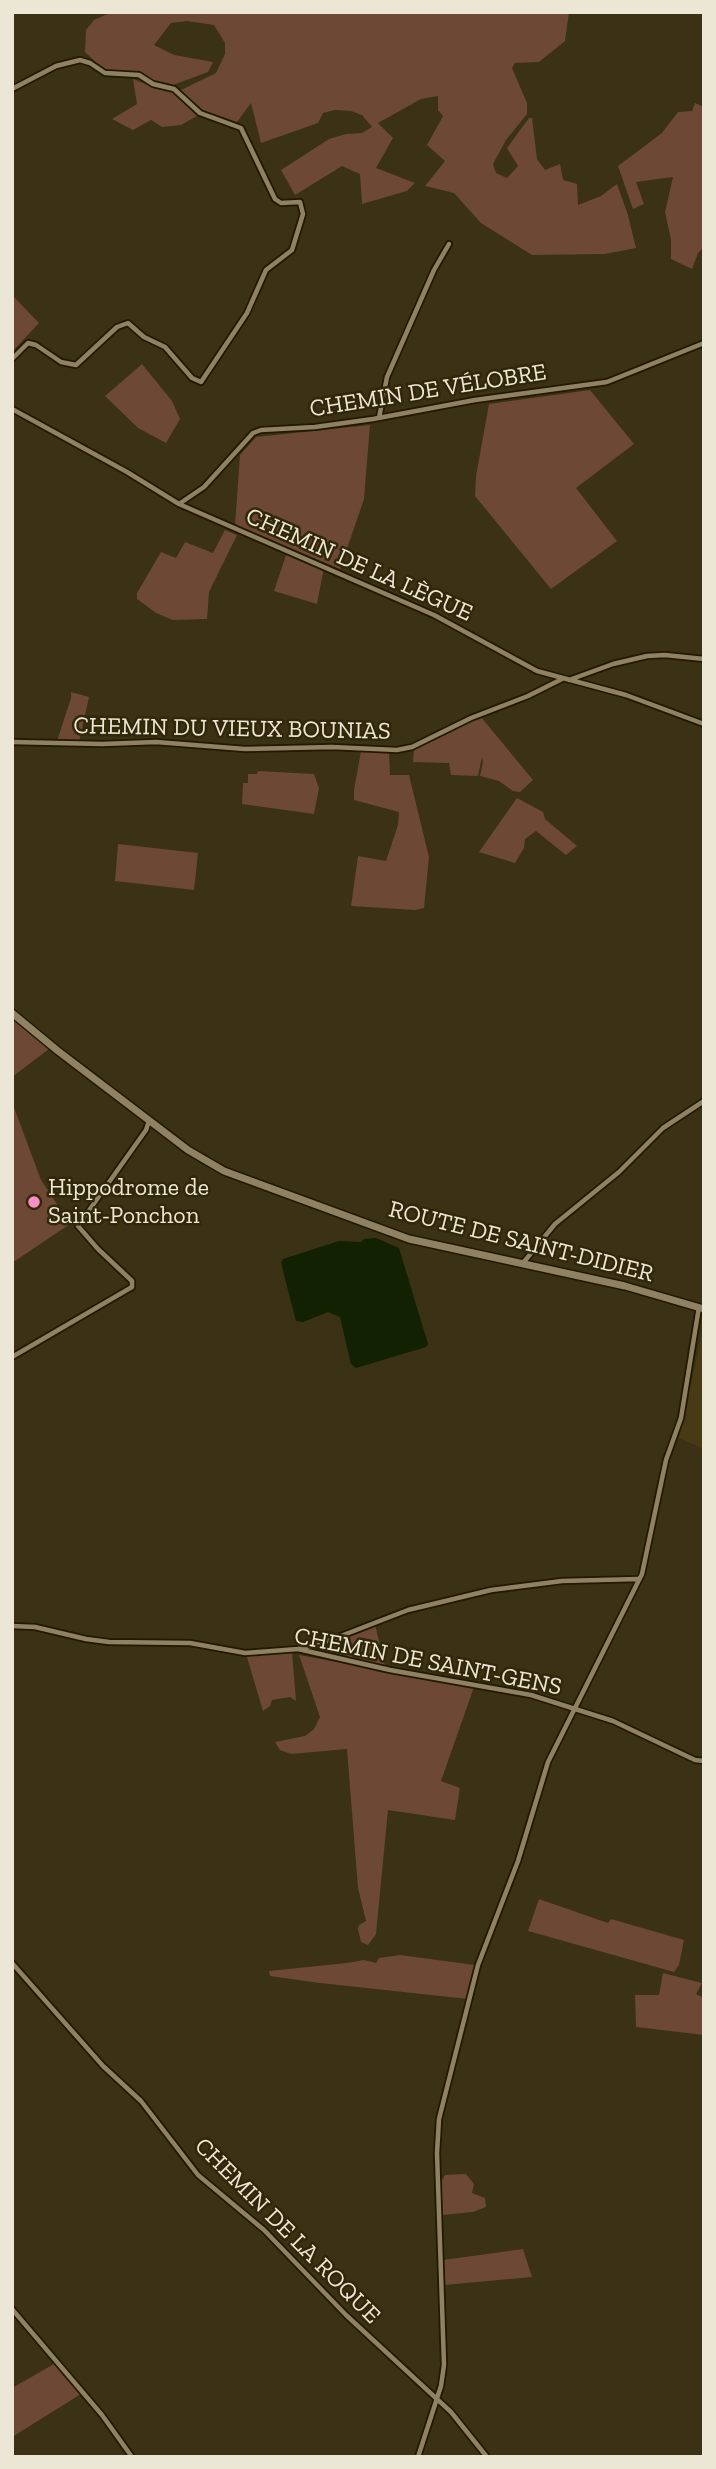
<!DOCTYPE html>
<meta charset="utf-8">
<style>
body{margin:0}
#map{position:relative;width:716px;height:2469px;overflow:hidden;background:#3b3114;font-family:"Zilla Slab",serif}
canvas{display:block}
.frame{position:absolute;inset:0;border:14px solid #ece6d5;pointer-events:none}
</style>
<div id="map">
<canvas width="716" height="2469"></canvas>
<div class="frame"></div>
</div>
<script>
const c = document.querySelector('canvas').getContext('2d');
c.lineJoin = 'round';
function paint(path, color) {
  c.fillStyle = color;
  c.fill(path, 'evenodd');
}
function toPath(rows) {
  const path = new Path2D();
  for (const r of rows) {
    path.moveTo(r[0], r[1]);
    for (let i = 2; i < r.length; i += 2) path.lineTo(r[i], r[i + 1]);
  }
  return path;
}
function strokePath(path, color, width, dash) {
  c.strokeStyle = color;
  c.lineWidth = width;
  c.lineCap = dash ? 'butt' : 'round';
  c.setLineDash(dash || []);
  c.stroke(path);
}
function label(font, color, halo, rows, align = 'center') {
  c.font = font + ' "Zilla Slab",serif';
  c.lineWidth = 5;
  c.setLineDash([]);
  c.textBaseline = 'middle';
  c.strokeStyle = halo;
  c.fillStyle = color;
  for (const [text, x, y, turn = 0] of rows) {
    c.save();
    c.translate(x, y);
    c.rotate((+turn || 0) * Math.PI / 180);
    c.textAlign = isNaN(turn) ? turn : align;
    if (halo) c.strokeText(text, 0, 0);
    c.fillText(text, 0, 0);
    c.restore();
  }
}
paint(toPath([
 [704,1324,704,1449,679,1438]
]), '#473a15');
paint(toPath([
 [112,12,569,12,565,41,539,62,515,63,512,68,527,103,527,114,506,140,493,164,496,173,507,178,518,166,507,148,529,118,532,118,537,159,545,170,560,164,563,180,577,184,578,205,601,196,617,184,628,215,636,248,605,254,532,255,481,223,454,193,425,186,445,161,427,145,443,116,438,110,438,96,421,99,378,123,393,138,376,168,415,183,407,191,362,204,360,174,342,166,295,195,281,170,329,139,346,134,362,133,372,127,362,115,351,111,335,110,323,113,318,123,261,143,251,103,237,122,206,112,190,101,181,90,216,73,225,54,225,43,214,25,187,21,171,23,154,45,174,55,213,62,208,72,173,85,152,81,142,72,105,71,85,52,86,30,94,20],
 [133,79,158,89,170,89,197,116,181,125,162,127,151,120,133,130,112,119,137,104],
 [695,103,704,107,704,247,698,253,692,269,671,259,671,240,665,212,673,177,636,182,644,204,633,209,618,166,662,133,678,112,692,111],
 [12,295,39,323,12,352],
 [142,364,172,401,180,419,166,443,138,428,105,396],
 [590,390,634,444,576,488,617,541,551,589,475,496,476,476,489,404],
 [370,425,364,499,340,569,235,525,240,455,256,437],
 [225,530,237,535,209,592,207,619,173,620,156,613,137,599,137,593,161,552,176,558,185,542,213,553],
 [287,552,324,567,317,604,274,591],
 [71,692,89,697,79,742,57,741,71,698],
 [481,717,533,780,520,792,513,791,499,781,480,776,483,762,482,757,478,776,451,775,449,763,413,762,414,747],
 [361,751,389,752,390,775,409,775,429,857,424,908,415,910,351,906,358,856,386,861,398,825,399,812,354,800,354,790],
 [258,771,314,774,319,788,314,814,242,804,243,783,248,783,248,774,257,774],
 [517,798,543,812,545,819,577,846,566,855,536,831,525,839,524,848,515,863,479,852],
 [118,844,198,853,194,890,115,881],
 [12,1017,49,1049,12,1077],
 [12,1102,41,1180,70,1224,12,1263],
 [375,1624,385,1666,316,1650,320,1646],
 [292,1652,296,1701,290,1697,272,1700,270,1706,263,1711,246,1654],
 [299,1655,474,1687,441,1781,460,1788,455,1820,388,1810,376,1934,368,1945,361,1942,358,1929,359,1925,366,1921,358,1888,347,1749,291,1754,280,1750,275,1742,305,1736,314,1729,320,1717],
 [539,1899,608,1923,611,1919,684,1940,679,1965,674,1972,528,1931],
 [400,1955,475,1965,468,1999,320,1983,270,1976,269,1971,347,1963,364,1960,376,1963,379,1958],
 [663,1973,702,1983,696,1994,704,1998,704,2035,636,2027,635,1995,659,1995],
 [466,2174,474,2184,472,2193,485,2198,486,2207,473,2212,442,2215,440,2184,445,2175],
 [523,2249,532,2277,444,2285,443,2260],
 [54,2364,81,2394,12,2437,12,2388]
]), '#6c4835');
paint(toPath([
 [376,1238,399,1248,428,1344,426,1347,356,1368,351,1364,340,1317,328,1312,303,1322,296,1321,281,1263,283,1259,339,1241,361,1242,364,1239]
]), '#122102');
const street = toPath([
 [12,89,56,66,80,60,90,63,105,73,139,75,153,84,174,89,200,113,241,128,275,199,281,203,300,202,303,214,292,250,266,270,247,313,201,382,192,378,165,347,144,337,128,323,117,327,76,365,61,362,36,345,28,343,12,359],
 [12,409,127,472,179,504,434,615,537,671,626,695,704,724],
 [379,418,387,377,434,270,449,244],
 [179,504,204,487,253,433,261,430,315,427,373,419,475,400,607,382,704,343],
 [569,680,613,664,647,656,665,655,704,659],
 [12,742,102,744,156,742,245,749,332,747,397,750,412,747,471,718,528,696,562,679],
 [523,1263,555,1224,619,1172,663,1128,704,1101],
 [12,1357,132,1287,132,1281,98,1249,78,1226,146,1130,149,1121],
 [12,1626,35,1627,86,1639,109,1642,190,1643,245,1653,298,1649,390,1670,531,1695,613,1721,695,1760,704,1761],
 [298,1649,320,1644,408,1610,491,1590,562,1581,638,1579],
 [12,1963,103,2066,141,2101,198,2175,264,2230,346,2315,451,2412,487,2457],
 [12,2309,102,2415,132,2457],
 [418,2457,441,2386,444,2365,437,2153,439,2119,478,1965,518,1861,548,1762,642,1574,666,1460,681,1418,699,1307]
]);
const secondary = toPath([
 [12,1013,58,1051,188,1150,224,1171,409,1239,625,1286,704,1309]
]);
strokePath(street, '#221900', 8);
strokePath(secondary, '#221900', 10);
strokePath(street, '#8e8263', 4.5);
strokePath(secondary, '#8e8263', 7);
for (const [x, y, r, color] of [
 [34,1202,7,"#fa8fc7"]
]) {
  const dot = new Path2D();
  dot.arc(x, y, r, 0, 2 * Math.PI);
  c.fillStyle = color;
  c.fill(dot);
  strokePath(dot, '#312709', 2.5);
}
label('24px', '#ece6d5', '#312709', [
 ["CHEMIN DE VÉLOBRE",428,391,-9],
 ["CHEMIN DE LA LÈGUE",359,565,24],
 ["CHEMIN DU VIEUX BOUNIAS",232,729,1],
 ["ROUTE DE SAINT-DIDIER",521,1242,14],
 ["CHEMIN DE SAINT-GENS",428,1662,11],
 ["CHEMIN DE LA ROQUE",287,2231,45]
]);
label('24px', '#ece6d5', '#312709', [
 ["Hippodrome de",48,1188],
 ["Saint-Ponchon",48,1216]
], 'left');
</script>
